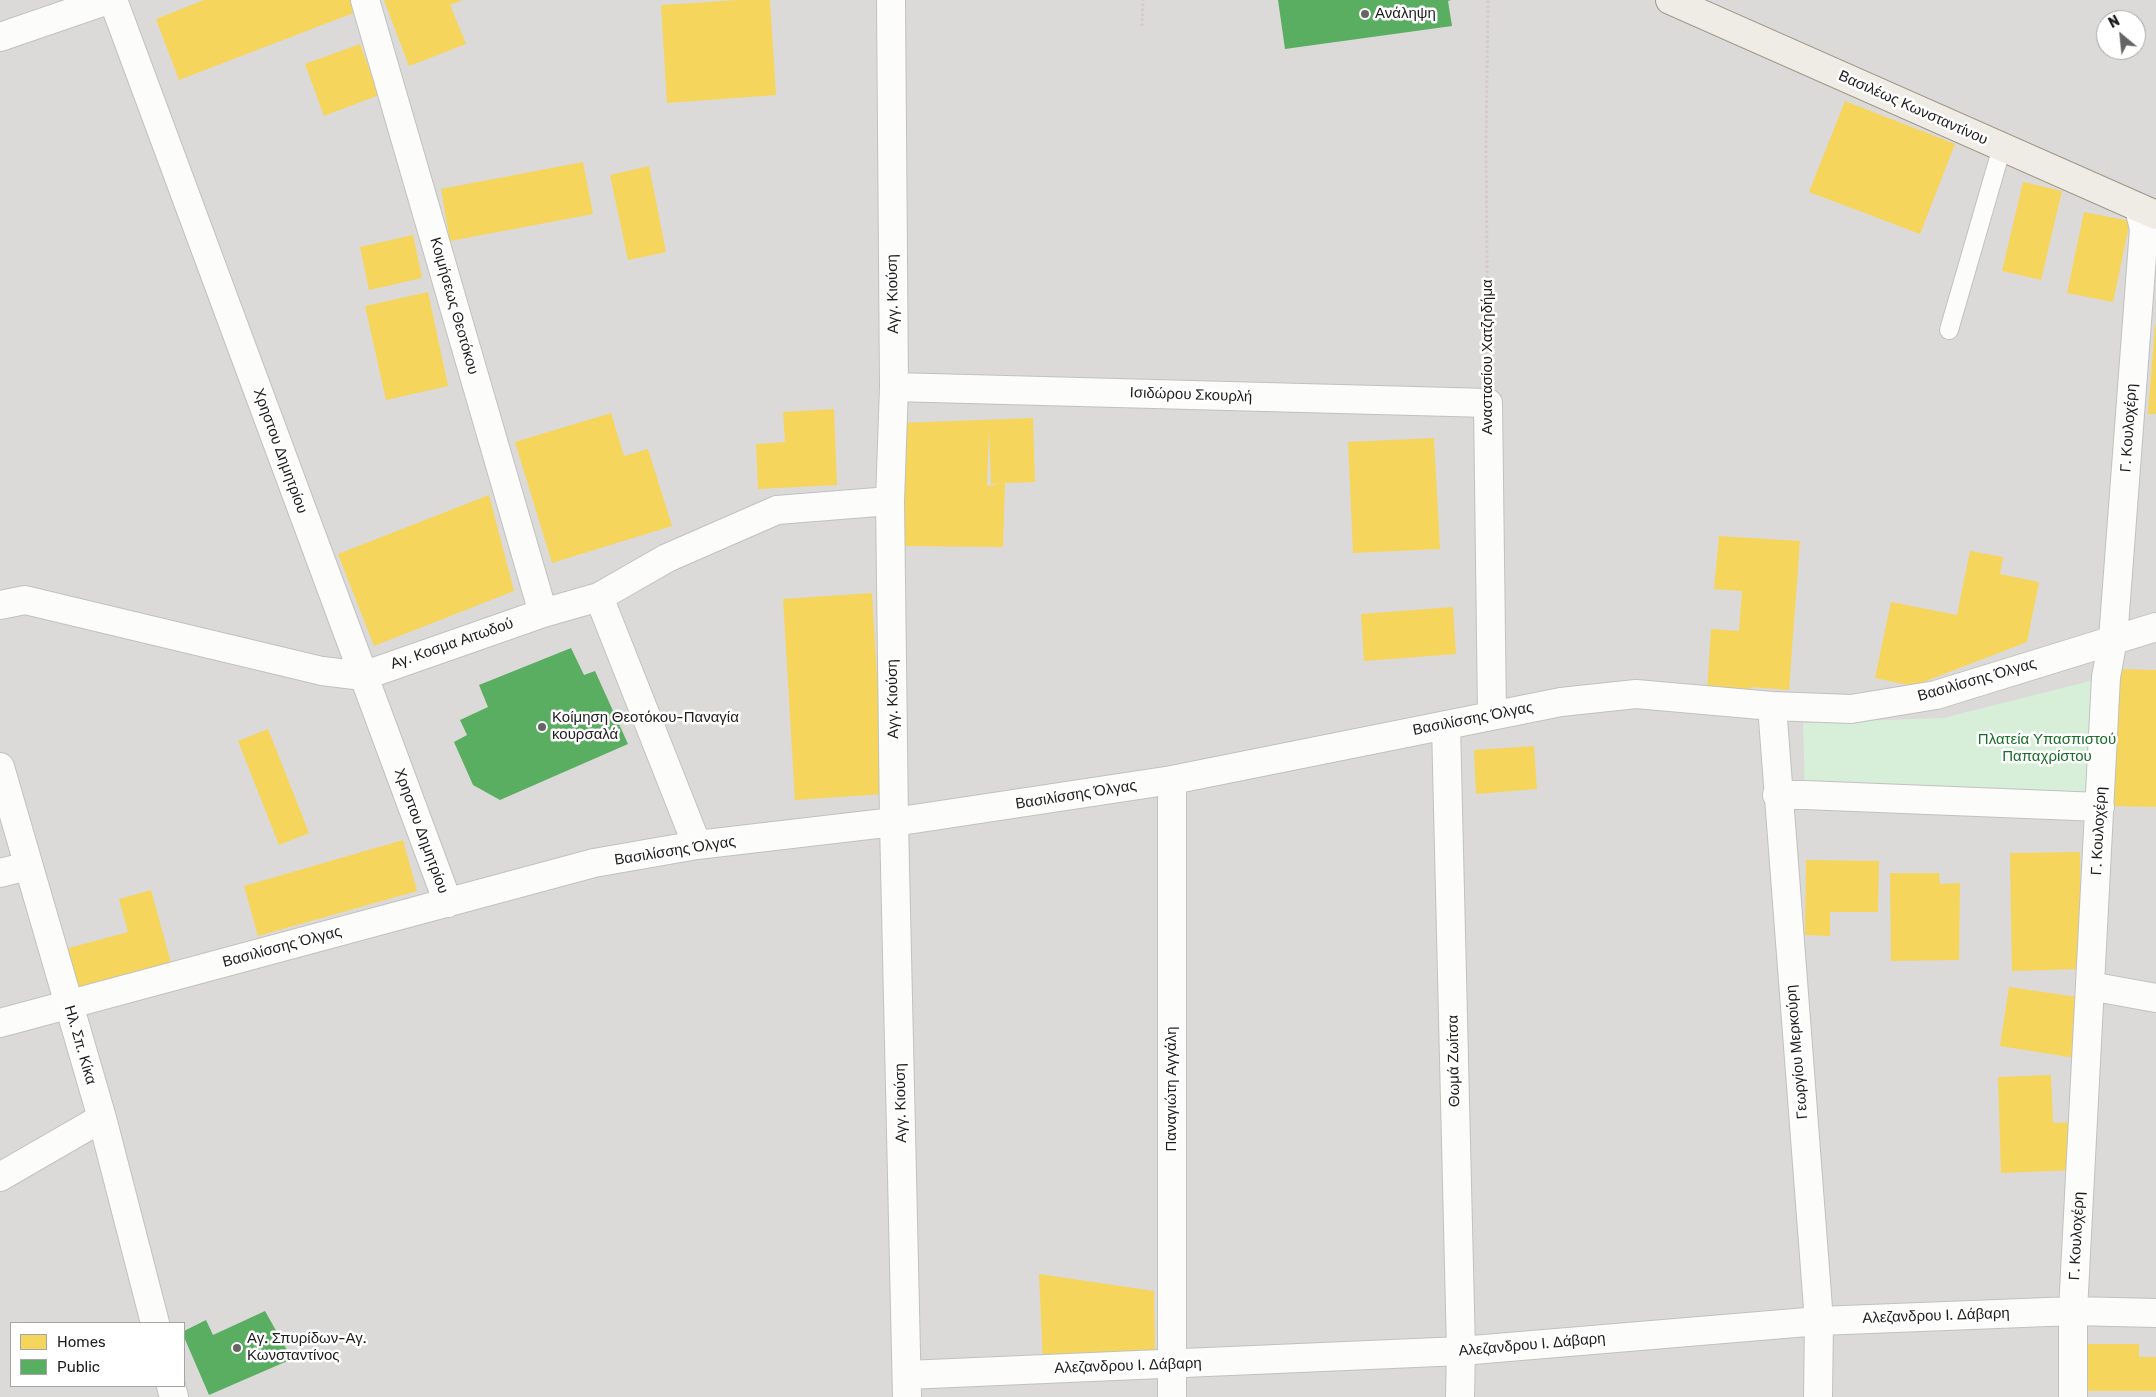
<!DOCTYPE html>
<meta charset="utf-8">
<style>
body{margin:0}
#map{position:relative;width:2156px;height:1397px;overflow:hidden;background:#ebeae7;font-family:Rubik,sans-serif}
canvas{display:block}
.legend{position:absolute;left:10px;top:1322px;width:175px;height:65px;box-sizing:border-box;background:#fff;border:1px solid #a5a5a5;margin:0;padding:6px 9px;list-style:none;font-size:15px;color:#1e1e1e}
.legend li{display:flex;align-items:center;gap:10px;height:25px}
.legend b{width:25px;border:1px solid #a5a5a5}
.north{position:absolute;left:2096px;top:10px;width:50px;height:50px;box-sizing:border-box;background:#fff;border:1px solid #a5a5a5;border-radius:50%;rotate:332deg;font-size:14px;font-weight:700;line-height:20px;text-align:center;color:#1e1e1e}
.north::after{content:'';display:block;margin:auto;width:18px;height:22px;background:#666564;clip-path:polygon(50% 0,100% 100%,50% 72%,0 100%)}
</style>
<div id="map">
<canvas width="2156" height="1397"></canvas>
<ul class="legend">
<li><b style="height:14px;background:#f6d55c"></b>Homes</li>
<li><b style="height:14px;background:#5aae61"></b>Public</li>
</ul>
<div class="north">N</div>
</div>
<script>
const c = document.querySelector('canvas').getContext('2d');
c.lineJoin = 'round';
function paint(path, color) {
  c.fillStyle = color;
  c.fill(path, 'evenodd');
}
function toPath(rows) {
  const path = new Path2D();
  for (const r of rows) {
    path.moveTo(r[0], r[1]);
    for (let i = 2; i < r.length; i += 2) path.lineTo(r[i], r[i + 1]);
  }
  return path;
}
function strokePath(path, color, width, dash) {
  c.strokeStyle = color;
  c.lineWidth = width;
  c.lineCap = dash ? 'butt' : 'round';
  c.setLineDash(dash || []);
  c.stroke(path);
}
function label(font, color, halo, rows, align = 'center') {
  c.font = font + ' Rubik,sans-serif';
  c.lineWidth = 5;
  c.setLineDash([]);
  c.textBaseline = 'middle';
  c.strokeStyle = halo;
  c.fillStyle = color;
  for (const [text, x, y, turn = 0] of rows) {
    c.save();
    c.translate(x, y);
    c.rotate((+turn || 0) * Math.PI / 180);
    c.textAlign = isNaN(turn) ? turn : align;
    if (halo) c.strokeText(text, 0, 0);
    c.fillText(text, 0, 0);
    c.restore();
  }
}
paint(toPath([
 [0,0,2156,0,2156,1397,0,1397],
 [2106,20,2136,20,2136,50,2106,50],
 [11,1323,184,1323,184,1386,11,1386]
]), '#dbdad8');
paint(toPath([
 [2106,677,2100,807,1805,795,1803,723,1943,718]
]), '#d7eed9');
paint(toPath([
 [204,0,352,0,356,12,179,80,156,19],
 [384,0,463,0,450,5,466,44,409,66],
 [738,0,770,0,776,95,667,103,661,5],
 [360,44,379,95,324,116,305,64],
 [1845,101,1955,144,1920,234,1809,192],
 [583,162,593,214,450,241,441,189],
 [649,166,666,252,628,260,610,175],
 [2023,182,2062,191,2041,280,2002,271],
 [2084,212,2130,221,2113,302,2067,293],
 [413,235,422,278,369,290,360,247],
 [428,292,448,386,386,400,365,306],
 [2155,325,2156,325,2156,414,2148,414],
 [834,409,837,485,758,489,756,444,785,442,783,412],
 [611,413,624,456,648,449,672,526,552,563,515,442],
 [1033,418,1035,482,1005,483,1003,547,900,546,900,423],
 [989,429,991,484,1002,483,987,486],
 [1434,438,1440,549,1353,553,1348,442],
 [489,495,514,591,374,646,338,554],
 [1719,536,1800,541,1789,690,1751,687,1750,693,1707,690,1711,629,1739,631,1742,591,1714,589],
 [1970,551,2003,557,2000,574,2039,582,2027,642,1913,686,1875,678,1891,602,1957,615],
 [872,593,884,794,795,800,783,599],
 [1453,607,1456,654,1364,661,1361,614],
 [2115,669,2156,670,2156,807,2112,806],
 [268,729,309,833,279,845,238,741],
 [1534,746,1537,789,1476,794,1474,750],
 [403,840,417,891,258,936,244,886],
 [2080,852,2081,969,2012,971,2010,853],
 [1806,860,1879,861,1878,912,1830,912,1830,936,1805,935],
 [1890,873,1939,873,1940,884,1960,883,1959,960,1891,961],
 [151,890,171,963,76,988,65,949,128,932,119,899],
 [2009,987,2084,998,2075,1058,2000,1046],
 [2051,1075,2053,1123,2073,1122,2075,1170,2001,1173,1998,1077],
 [1039,1274,1154,1291,1155,1353,1043,1362],
 [2087,1344,2139,1344,2139,1357,2156,1357,2156,1391,2087,1391]
]), '#f6d55c');
paint(toPath([
 [1278,0,1451,0,1448,1,1452,26,1285,49],
 [571,648,584,675,595,671,628,744,500,800,473,785,454,742,467,735,460,720,488,707,479,685],
 [265,1311,292,1359,209,1395,184,1337,184,1331,206,1320,213,1335]
]), '#5aae61');
const lane = toPath([
 [1949,330,2002,147]
]);
const street = toPath([
 [113,0,448,903],
 [365,0,543,613],
 [891,0,894,387,890,501,894,822,907,1397],
 [0,37,108,0],
 [894,387,1488,403,1492,715],
 [599,597,697,845],
 [0,605,25,600,322,671,363,676,543,613,599,597,667,558,777,510,890,501],
 [1772,706,1819,1321,1818,1397],
 [1446,725,1461,1351,1460,1397],
 [0,767,102,1118,155,1323],
 [1777,795,1805,795,2100,807],
 [0,873,28,866],
 [2090,986,2156,998],
 [0,1023,594,863,697,845,894,822,1172,780,1561,702,1636,694,1772,706,1851,709,1936,695,2156,627],
 [0,1177,102,1118],
 [907,1375,1461,1351,1819,1321,2073,1311,2156,1313],
 [171,1386,174,1397],
 [1172,1397,1172,780],
 [2073,1397,2073,1311,2106,677,2113,639,2144,229,2139,208]
]);
const primary = toPath([
 [1670,0,2156,215]
]);
strokePath(lane, '#c1c1bf', 20);
strokePath(street, '#c1c1bf', 30);
strokePath(primary, '#9e9987', 30);
strokePath(toPath([
 [1142,26,1143,0],
 [1488,368,1486,148,1488,0]
]), '#d4cac7', 3, [2.5, 2.5]);
strokePath(lane, '#fcfcfb', 18);
strokePath(street, '#fcfcfb', 28);
strokePath(primary, '#efece5', 28);
for (const [x, y, r, color] of [
 [1365,14,5,"#666564"],
 [542,727,5,"#666564"],
 [237,1348,5,"#666564"]
]) {
  const dot = new Path2D();
  dot.arc(x, y, r, 0, 2 * Math.PI);
  c.fillStyle = color;
  c.fill(dot);
  strokePath(dot, '#fff', 2);
}
label('15px', '#1e1e1e', '#fff', [
 ["Ανάληψη",1375,14],
 ["Κοίμηση Θεοτόκου-Παναγία",552,718],
 ["κουρσαλά",552,735],
 ["Αγ. Σπυρίδων-Αγ.",247,1339],
 ["Κωνσταντίνος",247,1356]
], 'left');
label('15px', '#1e1e1e', '#fff', [
 ["Βασιλέως Κωνσταντίνου",1913,108,24],
 ["Αγγ. Κιούση",893,294,-91],
 ["Κοιμήσεως Θεοτόκου",454,306,74],
 ["Αναστασίου Χατζηδήμα",1488,357,-90],
 ["Ισιδώρου Σκουρλή",1191,395,2],
 ["Γ. Κουλοχέρη",2129,428,-86],
 ["Χρηστου Δημητρίου",280,451,70],
 ["Αγ. Κοσμα Αιτωδού",452,644,-19],
 ["Βασιλίσσης Όλγας",1977,680,-16],
 ["Αγγ. Κιούση",893,699,-91],
 ["Βασιλίσσης Όλγας",1473,719,-11],
 ["Βασιλίσσης Όλγας",1076,795,-9],
 ["Χρηστου Δημητρίου",421,831,70],
 ["Γ. Κουλοχέρη",2099,831,-87],
 ["Βασιλίσσης Όλγας",675,851,-9],
 ["Βασιλίσσης Όλγας",282,947,-15],
 ["Ηλ. Σπ. Κίκα",80,1045,74],
 ["Γεωργίου Μερκούρη",1797,1052,-95],
 ["Θωμά Ζωίτσα",1454,1061,-91],
 ["Παναγιώτη Αγγάλη",1172,1089,-90],
 ["Αγγ. Κιούση",901,1103,-91],
 ["Γ. Κουλοχέρη",2077,1236,-87],
 ["Αλεζανδρου Ι. Δάβαρη",1936,1316,-2],
 ["Αλεζανδρου Ι. Δάβαρη",1532,1345,-5],
 ["Αλεζανδρου Ι. Δάβαρη",1128,1366,-2]
]);
label('15px', '#196e28', '#fff', [
 ["Πλατεία Υπασπιστού",2047,740],
 ["Παπαχρίστου",2047,757]
]);
</script>
